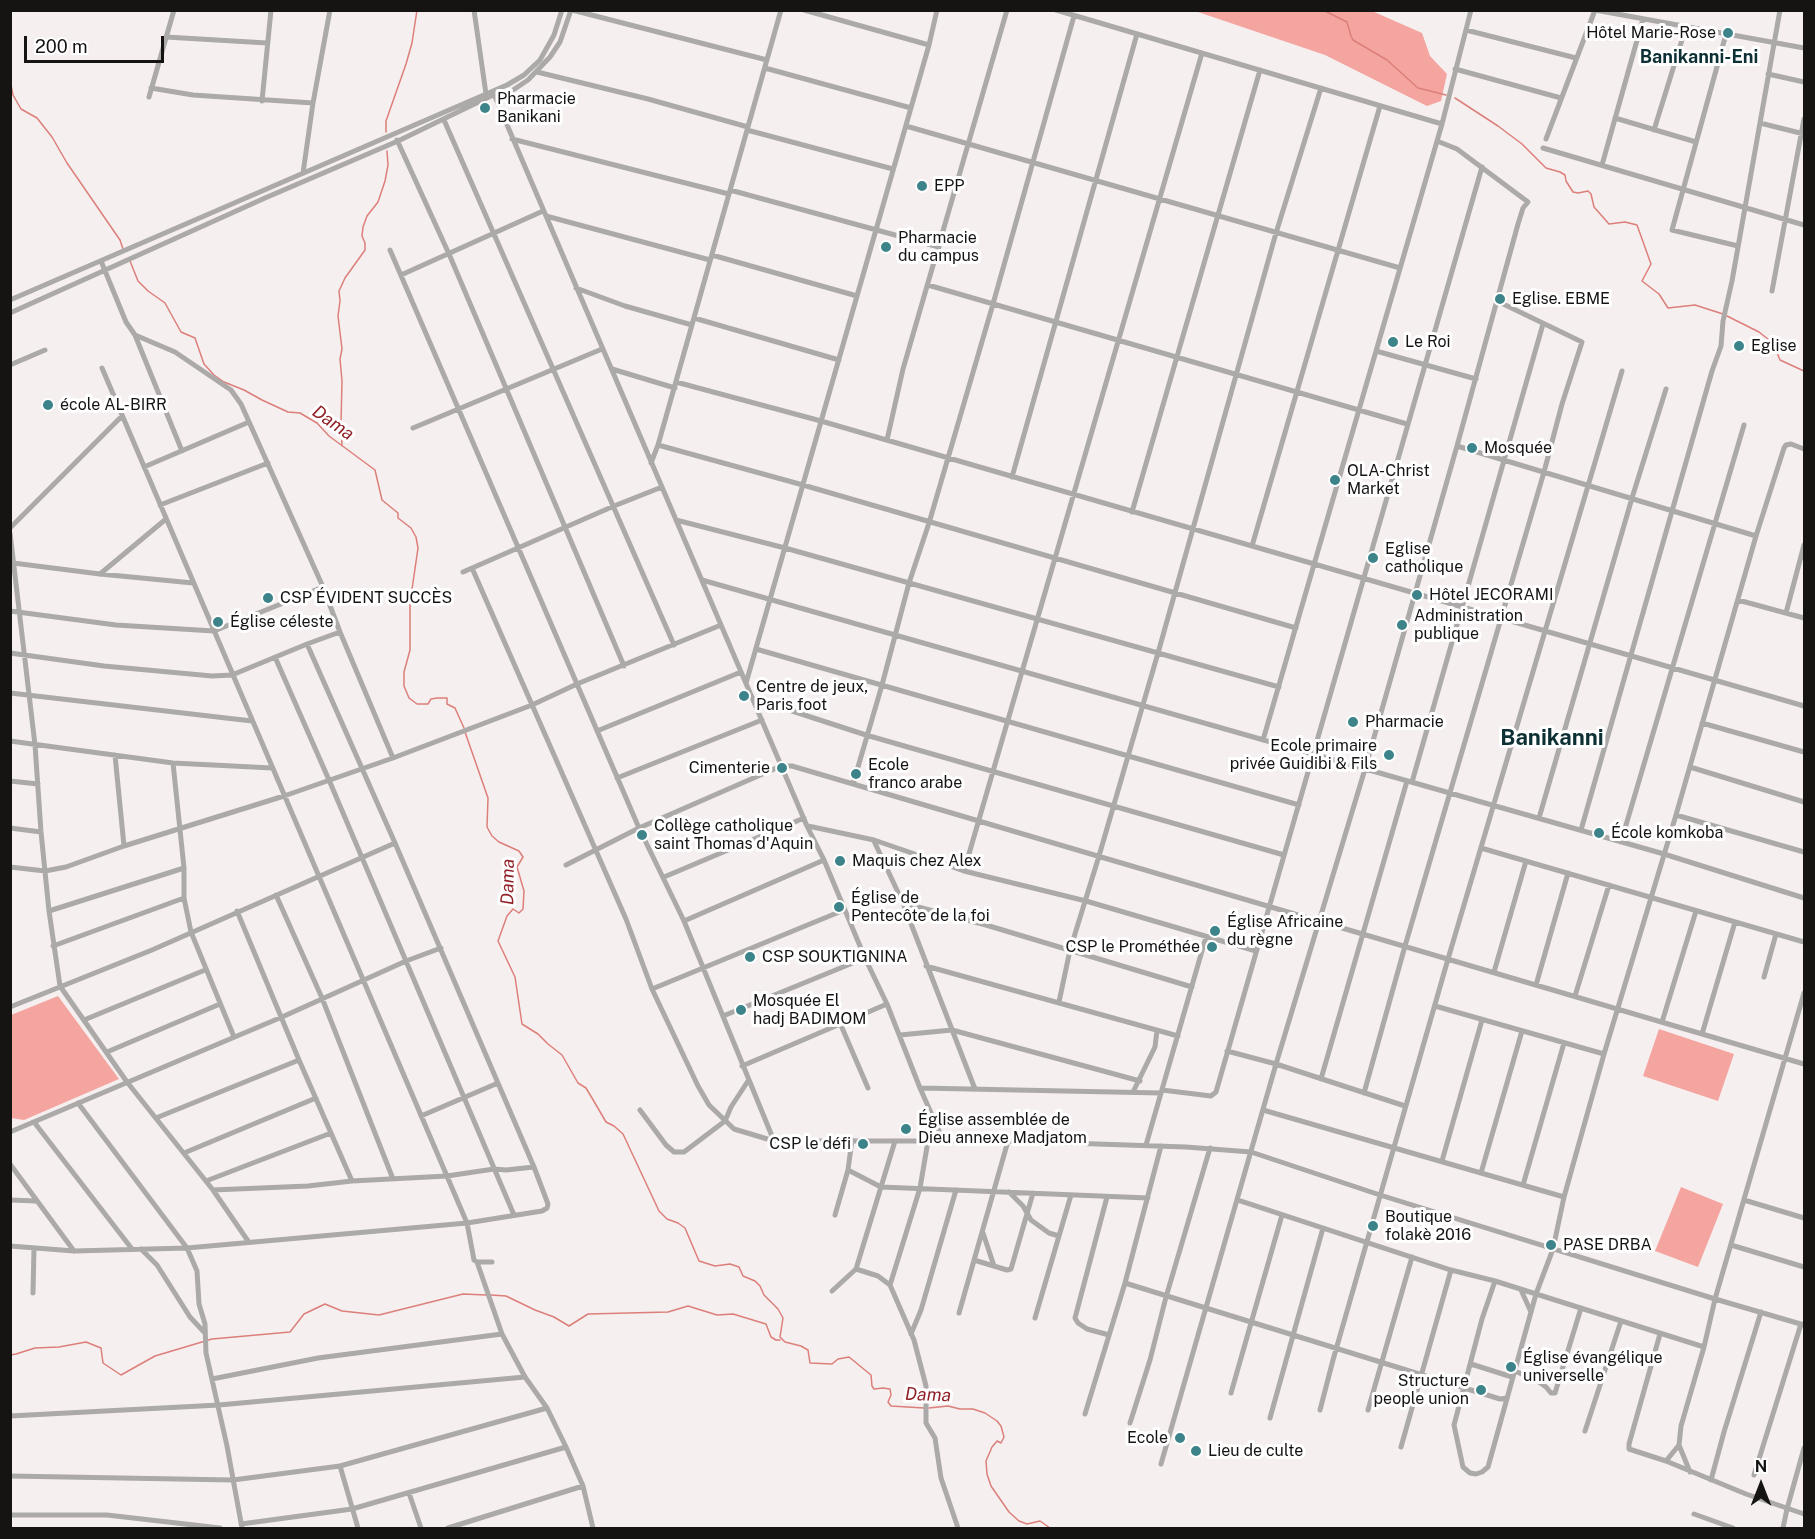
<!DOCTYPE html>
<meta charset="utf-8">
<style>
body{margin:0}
#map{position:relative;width:1815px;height:1539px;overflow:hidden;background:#f6efef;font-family:"Public Sans",sans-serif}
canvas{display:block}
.frame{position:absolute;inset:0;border:12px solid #161313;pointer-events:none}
.north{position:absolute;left:1731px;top:1455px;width:60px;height:60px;-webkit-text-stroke:4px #fff;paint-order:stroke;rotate:0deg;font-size:16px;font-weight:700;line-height:24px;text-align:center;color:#161313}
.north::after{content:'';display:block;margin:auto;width:21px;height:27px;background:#161313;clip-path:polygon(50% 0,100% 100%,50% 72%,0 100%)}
.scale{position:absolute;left:24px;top:36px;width:140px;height:27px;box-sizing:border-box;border:3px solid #161313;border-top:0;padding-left:8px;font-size:18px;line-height:21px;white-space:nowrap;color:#161313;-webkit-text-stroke:4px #fff;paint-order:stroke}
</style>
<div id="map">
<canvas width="1815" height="1539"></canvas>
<div class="frame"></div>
<div class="north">N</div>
<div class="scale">200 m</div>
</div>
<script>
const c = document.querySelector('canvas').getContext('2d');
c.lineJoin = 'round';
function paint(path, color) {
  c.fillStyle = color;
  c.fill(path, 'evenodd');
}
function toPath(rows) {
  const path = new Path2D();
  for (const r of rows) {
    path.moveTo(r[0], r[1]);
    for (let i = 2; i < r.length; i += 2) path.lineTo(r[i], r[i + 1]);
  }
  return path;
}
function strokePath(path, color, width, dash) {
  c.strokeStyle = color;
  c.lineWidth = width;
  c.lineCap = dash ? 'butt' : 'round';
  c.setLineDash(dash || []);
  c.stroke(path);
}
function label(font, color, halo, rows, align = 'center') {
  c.font = font + ' "Public Sans",sans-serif';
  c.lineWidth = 6;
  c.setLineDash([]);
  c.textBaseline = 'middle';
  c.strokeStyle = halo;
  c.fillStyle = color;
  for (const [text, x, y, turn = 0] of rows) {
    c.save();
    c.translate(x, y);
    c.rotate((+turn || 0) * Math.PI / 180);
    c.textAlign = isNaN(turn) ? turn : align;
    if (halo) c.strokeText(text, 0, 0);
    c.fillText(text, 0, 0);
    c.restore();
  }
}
paint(toPath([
 [1195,11,1372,11,1422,33,1430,56,1447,74,1441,101,1427,106,1325,55],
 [58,996,119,1079,24,1120,11,1118,11,1015],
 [1659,1029,1734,1054,1718,1101,1643,1076],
 [1681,1187,1723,1204,1698,1267,1655,1251]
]), '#f5a5a0');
strokePath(toPath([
 [1323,10,1347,22,1351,36,1353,40,1387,60,1418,88,1446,95],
 [10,80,13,95,21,109,37,118,52,137,67,163,120,240,123,249],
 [1455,98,1498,126,1522,144,1546,168,1560,172,1565,175,1566,181,1573,192,1578,193,1588,191,1591,194,1594,207,1609,224,1625,222,1637,225,1651,264,1642,281,1659,294,1668,308,1695,305,1723,314],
 [386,132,386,121,406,64,412,43,417,10],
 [130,261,138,281,148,291,165,303,181,332,195,338,204,364,214,375,224,382,244,390,262,400,288,412,300,413,317,423,329,436,375,470,382,500,398,513,398,518,411,528,416,537,418,548,410,603,410,650,404,672,404,686,409,698,417,704,428,704,431,699,437,698,447,698,447,704,455,708,464,728],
 [1727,316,1759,332,1773,343,1780,360,1804,371],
 [342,446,341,423,342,381,340,359,342,349,338,316,340,301,339,291,345,278,365,250,365,243,362,236,363,227,367,216,378,202,385,181,388,165,387,151],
 [465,732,488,798,487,827,492,836,499,842,519,851,523,857,517,867,524,891,523,909,519,913,513,909,507,916,498,941,515,977,522,1024,538,1034,548,1044,562,1055,578,1083,586,1088,592,1098,606,1122,614,1126,623,1134,659,1211,667,1219,678,1223,685,1228,699,1261,715,1266,730,1264,739,1267,743,1276,755,1281,760,1286,764,1295,778,1309,783,1318,780,1337,785,1342,801,1346,808,1350,810,1363,832,1364,838,1359,849,1357,871,1375,872,1386,874,1389,883,1388,890,1389,891,1395,888,1402,891,1406,924,1408],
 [491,1295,506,1296,535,1310,554,1317,569,1326,588,1314,668,1312,688,1306,717,1315,733,1314,766,1324,771,1337,776,1340,780,1340],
 [10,1355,16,1354,35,1348,59,1347,86,1342,101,1348,103,1363,121,1375,155,1356,212,1339,290,1332,304,1314,325,1304,342,1311,379,1315,463,1294,486,1295],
 [929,1408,948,1406,960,1409,973,1409,985,1413,997,1421,1001,1426,1004,1437,1001,1443,997,1441,992,1447,986,1461,987,1474,991,1486,1009,1512,1019,1521,1027,1524,1040,1521,1050,1528]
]), '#dc7f7a', 1.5);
strokePath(toPath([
 [474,10,486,94],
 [572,10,767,60],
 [804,10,929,45],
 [1056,10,1442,124],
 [1595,10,1804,48],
 [1466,30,1576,58],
 [1726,34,1672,230,1738,246],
 [166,37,267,43],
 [765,68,911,108],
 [1455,69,1561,98],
 [537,72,648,99,748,127],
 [1768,74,1804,82],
 [151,88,193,95,313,103],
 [493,92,807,826,824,860,865,958,887,1004,920,1088,943,1140],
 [149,97,174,10],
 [262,101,271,10],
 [1615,118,1696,142],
 [444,120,674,645],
 [1760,123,1804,134],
 [906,126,1400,268],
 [747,130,893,169],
 [1654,130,1686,27],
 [512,139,729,194],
 [1546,139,1595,10],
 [397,140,449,254,624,666],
 [1543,148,1804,225],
 [1602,165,1643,19],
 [303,173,313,103,330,10],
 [730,190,939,247],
 [546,216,710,260],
 [390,250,639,828,684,921,774,1141],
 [712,255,857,296],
 [101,261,126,322,135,335,175,352,231,390,241,404,323,587,340,632,393,758],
 [401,275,543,211],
 [928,285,1407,424],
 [576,288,625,306,692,325],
 [1772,291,1804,119],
 [10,300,507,85,524,75,540,60,554,35,562,10],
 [10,313,265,198,398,141,493,95,510,92,528,80,550,57,560,42,571,10],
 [694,318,839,360],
 [135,335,182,451],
 [1376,351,1476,379],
 [10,365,45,350],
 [102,368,467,1223,474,1260,477,1262,492,1262],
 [612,369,675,388],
 [676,382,821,421,1804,706],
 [413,428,602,349],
 [887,440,903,369,1007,10],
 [658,445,803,485,1296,628],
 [1457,446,1756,536],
 [651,463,658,445,781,10],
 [144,467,249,422],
 [1012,477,1137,34],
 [160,505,268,463],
 [1132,512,1260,70],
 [676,520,785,548,1158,653,1276,233,1321,88],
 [10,528,122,416],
 [10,533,35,745,41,832,49,911,60,986,127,1082,213,1190,248,1241],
 [1252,546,1380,106],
 [13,563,100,574,193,583],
 [472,568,626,919,652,989,698,1086,709,1105,734,1129,774,1141,1008,1141,1186,1147,1251,1152,1380,1195,1715,1299,1804,1325],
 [463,572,614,506,662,487],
 [100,574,166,519],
 [702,580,1664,854,1804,898],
 [1738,600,1804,618],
 [10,611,116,625,214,631,323,587],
 [1786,613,1804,545],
 [756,649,1299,805],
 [10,653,104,666,212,676,232,675,307,644,340,632],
 [275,657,329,780,514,1215],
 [746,683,929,45,937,10],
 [10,693,252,721],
 [752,698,866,735,1284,855],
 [1702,723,1804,752],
 [597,731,741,672],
 [1263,740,1442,124,1471,10],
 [10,741,173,763,272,768],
 [115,755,124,846],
 [173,763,184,868,184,898,191,932,234,1037],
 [1690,767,1804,802],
 [617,778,762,720],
 [10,781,38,784],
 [1412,782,1543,324],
 [853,784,882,685,909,583,929,523,993,304,1074,16],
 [1676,815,1804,852],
 [1539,818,1632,498,1666,389],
 [808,826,874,840,964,871,1086,901,1256,951],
 [10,828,41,832],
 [1581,830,1712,371,1721,346,1723,321,1732,281,1780,10],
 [874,841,903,903,975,1089],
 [1621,842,1744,425],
 [1481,848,1804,942],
 [566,865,639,828,781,766,792,766,1804,1064],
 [10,867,45,871,66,867,124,846,284,796,393,758,532,705,577,684,721,625],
 [964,871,1202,53],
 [664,877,804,818],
 [276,895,322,998,393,1179],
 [903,903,986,925,1192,987],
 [49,911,184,868],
 [237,911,299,1060,352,1181],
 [684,921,824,860],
 [53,946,184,898],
 [926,966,1178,1036],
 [1494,972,1526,861],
 [1764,977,1776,934],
 [1536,985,1568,873],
 [652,989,844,910],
 [1575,996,1609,885],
 [1059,1002,1070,950,1099,856,1158,653,1279,687],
 [1435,1006,1604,1054],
 [10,1007,152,950,395,843],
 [723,1016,865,958],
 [84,1020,205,970],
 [1662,1022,1696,911],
 [840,1023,868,1088],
 [1702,1034,1735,922],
 [900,1035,952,1030,1140,1081],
 [1227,1051,1276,1064,1405,1106],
 [107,1052,220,1004],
 [742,1066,887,1004],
 [1321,1079,1407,781],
 [920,1088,1161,1093],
 [1162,1090,1211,1096,1216,1092,1482,167],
 [1133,1092,1155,1047,1157,1030],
 [1364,1093,1405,946,1544,472,1562,404,1582,342,1497,301],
 [78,1103,187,1248,197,1271,199,1304,205,1324,206,1353,227,1446,242,1528],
 [640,1110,666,1145,674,1152,684,1152,725,1121,731,1107,748,1081],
 [1263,1110,1564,1197],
 [421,1116,498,1083],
 [156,1118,299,1060],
 [34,1122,132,1249],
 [10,1132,282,1017,406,961,441,948],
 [1146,1145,1206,937],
 [184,1153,316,1098],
 [1442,1161,1482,1020],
 [10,1164,74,1251],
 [848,1170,881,1187,1148,1198],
 [1481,1173,1522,1031],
 [206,1181,331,1133],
 [1523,1185,1564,1043],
 [213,1190,308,1186,352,1181,447,1176,494,1169,506,1170,534,1167],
 [1009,1192,1023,1206,1031,1220,1049,1233,1059,1236],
 [1107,1197,1075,1318,1078,1323,1087,1329,1109,1335],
 [10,1200,36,1201],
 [1238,1200,1451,1270,1495,1281,1704,1347],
 [1744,1200,1804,1218],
 [835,1215,848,1170,852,1140],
 [983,1233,994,1266],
 [1731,1245,1804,1267],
 [10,1246,74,1251,187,1248,467,1223,542,1211,547,1208,548,1204,534,1167,395,843,307,644],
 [141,1249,157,1265,190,1317,204,1332],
 [974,1260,1007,1270,1011,1269,1033,1193],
 [477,1262,502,1334,525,1377,547,1408,566,1447,583,1486,593,1528],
 [856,1269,878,1276,890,1285,914,1340,926,1386,926,1423,935,1438,941,1478,958,1528],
 [1495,1281,1482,1319,1454,1425,1463,1467,1470,1473,1476,1474,1482,1472,1488,1467,1536,1294,1553,1249,1564,1197,1604,1054,1676,815,1756,536,1784,448,1786,445,1791,444,1804,449],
 [1125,1283,1500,1399,1507,1398],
 [890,1285,920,1188,928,1141],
 [1521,1290,1531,1312],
 [832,1291,856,1269,895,1141],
 [33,1293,34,1248],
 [959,1313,1008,1141],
 [1035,1318,1071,1195],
 [911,1334,921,1310,956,1190],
 [1660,1334,1629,1444,1629,1449,1666,1461,1746,1494,1804,1514],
 [1471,1364,1512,1377],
 [1513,1370,1539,1382,1546,1387,1551,1393,1555,1393,1581,1308],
 [212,1379,318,1358,502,1334],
 [1231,1393,1282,1215],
 [1320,1410,1333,1360,1448,959,1622,371],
 [1368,1410,1412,1257],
 [1085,1414,1125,1283,1161,1146],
 [10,1416,219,1405,525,1377],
 [1270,1418,1323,1228],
 [1130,1423,1150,1360,1166,1297,1210,1148],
 [1585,1431,1621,1321],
 [1679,1445,1690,1472],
 [1401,1447,1451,1270],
 [1666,1461,1679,1445,1681,1426,1704,1347,1715,1299,1804,993],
 [1161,1464,1276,1064,1365,769,1457,446,1518,224,1523,208,1528,202,1457,149,1437,141],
 [340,1466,358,1528],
 [1754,1475,1801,1324],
 [10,1476,233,1480,340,1466,547,1408],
 [1711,1480,1724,1432,1761,1312],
 [409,1493,421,1528],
 [1694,1514,1733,1528],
 [10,1515,107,1515,220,1528],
 [241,1524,352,1509,566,1447],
 [448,1528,583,1486],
 [1783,1528,1787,1509,1804,1448]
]), '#aca9a9', 5);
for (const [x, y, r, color] of [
 [1728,33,6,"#3c838a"],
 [485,108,6,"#3c838a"],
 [922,186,6,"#3c838a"],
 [886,247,6,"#3c838a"],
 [1500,299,6,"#3c838a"],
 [1393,342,6,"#3c838a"],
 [1739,346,6,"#3c838a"],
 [48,405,6,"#3c838a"],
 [1472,448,6,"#3c838a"],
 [1335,480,6,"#3c838a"],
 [1373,558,6,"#3c838a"],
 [1417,595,6,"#3c838a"],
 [268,598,6,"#3c838a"],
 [218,622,6,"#3c838a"],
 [1402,625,6,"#3c838a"],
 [744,696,6,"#3c838a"],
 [1353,722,6,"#3c838a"],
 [1389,755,6,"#3c838a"],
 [782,768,6,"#3c838a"],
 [856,774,6,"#3c838a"],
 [1599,833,6,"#3c838a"],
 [642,835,6,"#3c838a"],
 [840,861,6,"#3c838a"],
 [839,907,6,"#3c838a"],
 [1215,931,6,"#3c838a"],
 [1212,947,6,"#3c838a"],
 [750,957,6,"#3c838a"],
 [741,1010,6,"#3c838a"],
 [906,1129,6,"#3c838a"],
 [863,1144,6,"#3c838a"],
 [1373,1226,6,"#3c838a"],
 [1551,1245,6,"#3c838a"],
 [1511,1367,6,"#3c838a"],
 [1481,1390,6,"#3c838a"],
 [1180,1438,6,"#3c838a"],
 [1196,1451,6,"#3c838a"]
]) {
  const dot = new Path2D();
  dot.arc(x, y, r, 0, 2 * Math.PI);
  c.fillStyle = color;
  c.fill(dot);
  strokePath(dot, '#fff', 2);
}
label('16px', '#161313', '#fff', [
 ["Hôtel Marie-Rose",1716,33,"right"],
 ["Pharmacie",497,99],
 ["Banikani",497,117],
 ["EPP",934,186],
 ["Pharmacie",898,238],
 ["du campus",898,256],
 ["Eglise. EBME",1512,299],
 ["Le Roi",1405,342],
 ["Eglise",1751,346],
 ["école AL-BIRR",60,405],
 ["Mosquée",1484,448],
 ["OLA-Christ",1347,471],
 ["Market",1347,489],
 ["Eglise",1385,549],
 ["catholique",1385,567],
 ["Hôtel JECORAMI",1429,595],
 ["CSP ÉVIDENT SUCCÈS",280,598],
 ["Administration",1414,616],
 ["publique",1414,634],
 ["Église céleste",230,622],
 ["Centre de jeux,",756,687],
 ["Paris foot",756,705],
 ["Pharmacie",1365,722],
 ["Ecole primaire",1377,746,"right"],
 ["privée Guidibi & Fils",1377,764,"right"],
 ["Ecole",868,765],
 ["franco arabe",868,783],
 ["Cimenterie",770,768,"right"],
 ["Collège catholique",654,826],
 ["saint Thomas d'Aquin",654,844],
 ["École komkoba",1611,833],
 ["Maquis chez Alex",852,861],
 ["Église de",851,898],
 ["Pentecôte de la foi",851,916],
 ["Église Africaine",1227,922],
 ["du règne",1227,940],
 ["CSP le Prométhée",1200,947,"right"],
 ["CSP SOUKTIGNINA",762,957],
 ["Mosquée El",753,1001],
 ["hadj BADIMOM",753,1019],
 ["Église assemblée de",918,1120],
 ["Dieu annexe Madjatom",918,1138],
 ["CSP le défi",851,1144,"right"],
 ["Boutique",1385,1217],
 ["folakè 2016",1385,1235],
 ["PASE DRBA",1563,1245],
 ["Église évangélique",1523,1358],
 ["universelle",1523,1376],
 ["Structure",1469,1381,"right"],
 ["people union",1469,1399,"right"],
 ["Ecole",1168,1438,"right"],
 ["Lieu de culte",1208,1451]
], 'left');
label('bold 18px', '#0c3033', '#fff', [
 ["Banikanni-Eni",1699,57]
]);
label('italic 18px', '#902126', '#fff', [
 ["Dama",333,423,35],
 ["Dama",508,882,-89],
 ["Dama",928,1395,2]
]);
label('bold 22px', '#0c3033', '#fff', [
 ["Banikanni",1552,738]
]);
</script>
